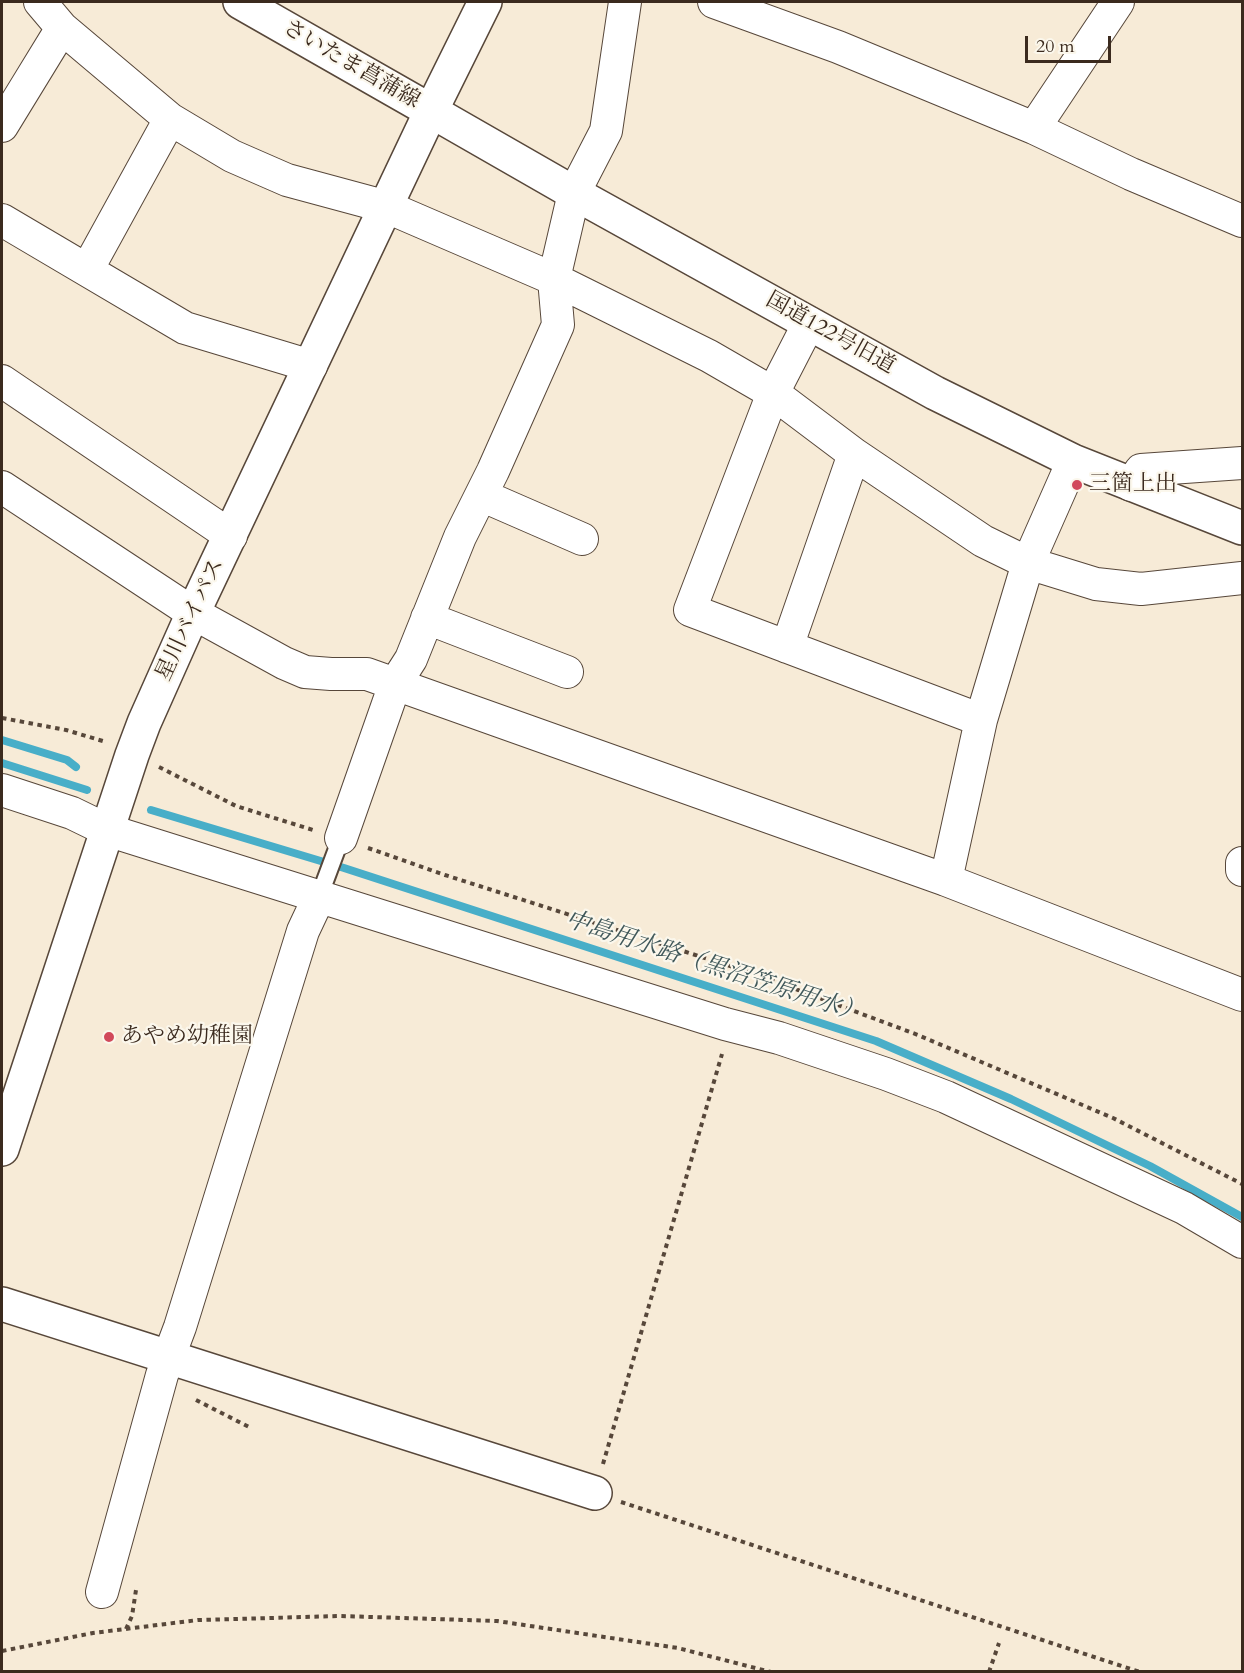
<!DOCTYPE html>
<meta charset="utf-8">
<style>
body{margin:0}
#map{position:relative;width:1244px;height:1673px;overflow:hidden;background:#f7ebd7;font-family:Cardo,serif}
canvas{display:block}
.frame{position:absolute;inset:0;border:3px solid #3b2a1e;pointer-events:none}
.scale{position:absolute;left:1025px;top:36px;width:86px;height:27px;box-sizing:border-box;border:3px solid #3b2a1e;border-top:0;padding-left:8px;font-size:18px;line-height:21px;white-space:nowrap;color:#3b2a1e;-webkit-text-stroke:4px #fbf7ec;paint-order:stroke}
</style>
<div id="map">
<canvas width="1244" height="1673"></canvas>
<div class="frame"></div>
<div class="scale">20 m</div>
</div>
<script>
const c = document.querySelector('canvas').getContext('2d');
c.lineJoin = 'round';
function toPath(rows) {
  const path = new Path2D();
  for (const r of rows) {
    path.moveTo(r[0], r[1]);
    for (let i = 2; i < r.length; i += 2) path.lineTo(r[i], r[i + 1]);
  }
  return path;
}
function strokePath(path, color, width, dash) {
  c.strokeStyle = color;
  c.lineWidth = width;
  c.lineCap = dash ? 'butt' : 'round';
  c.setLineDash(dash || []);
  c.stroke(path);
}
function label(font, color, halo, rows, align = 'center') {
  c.font = font + ' Cardo,"Noto Serif JP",serif';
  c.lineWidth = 4.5;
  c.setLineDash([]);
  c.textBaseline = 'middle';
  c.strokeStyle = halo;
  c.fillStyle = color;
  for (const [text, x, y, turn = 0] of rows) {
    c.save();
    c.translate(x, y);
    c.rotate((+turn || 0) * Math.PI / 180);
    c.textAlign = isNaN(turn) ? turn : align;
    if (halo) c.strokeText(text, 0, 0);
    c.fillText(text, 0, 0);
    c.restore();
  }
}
strokePath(toPath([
 [2,740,67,760,76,767],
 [2,763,87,790],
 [151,810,344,868,876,1041,1011,1099,1150,1166,1242,1217]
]), '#48aec8', 8);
const service = toPath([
 [319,897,341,838]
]);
const minor = toPath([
 [40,2,62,28,170,119,232,156,287,180,387,207,554,279,709,356,773,393,854,454,983,541,1028,563,1096,584,1141,589,1242,578],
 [714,2,838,47,1034,128,1131,174,1242,221],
 [2,126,62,28],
 [1034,128,1118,2],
 [2,220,185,328,311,366],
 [87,270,170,119],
 [809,323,773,393,690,610,981,720],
 [2,381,231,536],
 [1131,485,1141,470,1242,463],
 [2,487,193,613,284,663,305,672,331,674,367,674,946,880,1242,995],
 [481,495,582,539],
 [427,618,567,672],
 [787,647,854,454],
 [2,790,72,813,107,830,725,1024,779,1038,886,1074,946,1097,1184,1208,1242,1242],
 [341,838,395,684,411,659,460,537,493,471,558,325,554,279,574,193,606,131,625,2],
 [1242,870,1242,863],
 [946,880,981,720,1028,563,1073,461],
 [102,1592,162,1375,180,1327,303,931,319,897]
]);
const tertiary = toPath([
 [485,2,431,111,574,193,935,393,1073,461,1242,528],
 [2,1304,595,1493]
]);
const primary = toPath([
 [2,1149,132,755,144,723,193,613,431,111,240,2]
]);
strokePath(service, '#57473a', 20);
strokePath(minor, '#57473a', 34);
strokePath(tertiary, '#57473a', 36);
strokePath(primary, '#57473a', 36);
strokePath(toPath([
 [2,718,66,730,106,742],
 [159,767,236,806,313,830],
 [368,848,445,875,758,975,918,1035,1113,1118,1242,1184],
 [196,1400,249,1427],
 [603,1464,722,1054],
 [621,1502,1140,1672],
 [126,1629,132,1616,136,1590],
 [2,1651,93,1633,198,1620,341,1616,497,1621,678,1648,771,1672],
 [989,1672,999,1643]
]), '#57473a', 4, [4.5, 4.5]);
strokePath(service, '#fff', 16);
strokePath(minor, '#fff', 32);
strokePath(tertiary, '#fff', 33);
strokePath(primary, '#fff', 33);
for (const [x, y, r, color] of [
 [1077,485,6,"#d1495b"],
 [109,1037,6,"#d1495b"]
]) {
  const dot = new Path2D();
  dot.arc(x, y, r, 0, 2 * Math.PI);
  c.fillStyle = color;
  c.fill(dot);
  strokePath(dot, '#fbf7ec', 2);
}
label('22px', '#3b2a1e', '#fbf7ec', [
 ["さいたま菖蒲線",351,65,30],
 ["国道122号旧道",830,334,29],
 ["星川バイパス",191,620,-65]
]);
label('22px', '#3b2a1e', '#fbf7ec', [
 ["三箇上出",1089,485],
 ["あやめ幼稚園",121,1037]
], 'left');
label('italic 24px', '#40585a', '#fbf7ec', [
 ["中島用水路（黒沼笠原用水）",714,968,18]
]);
</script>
